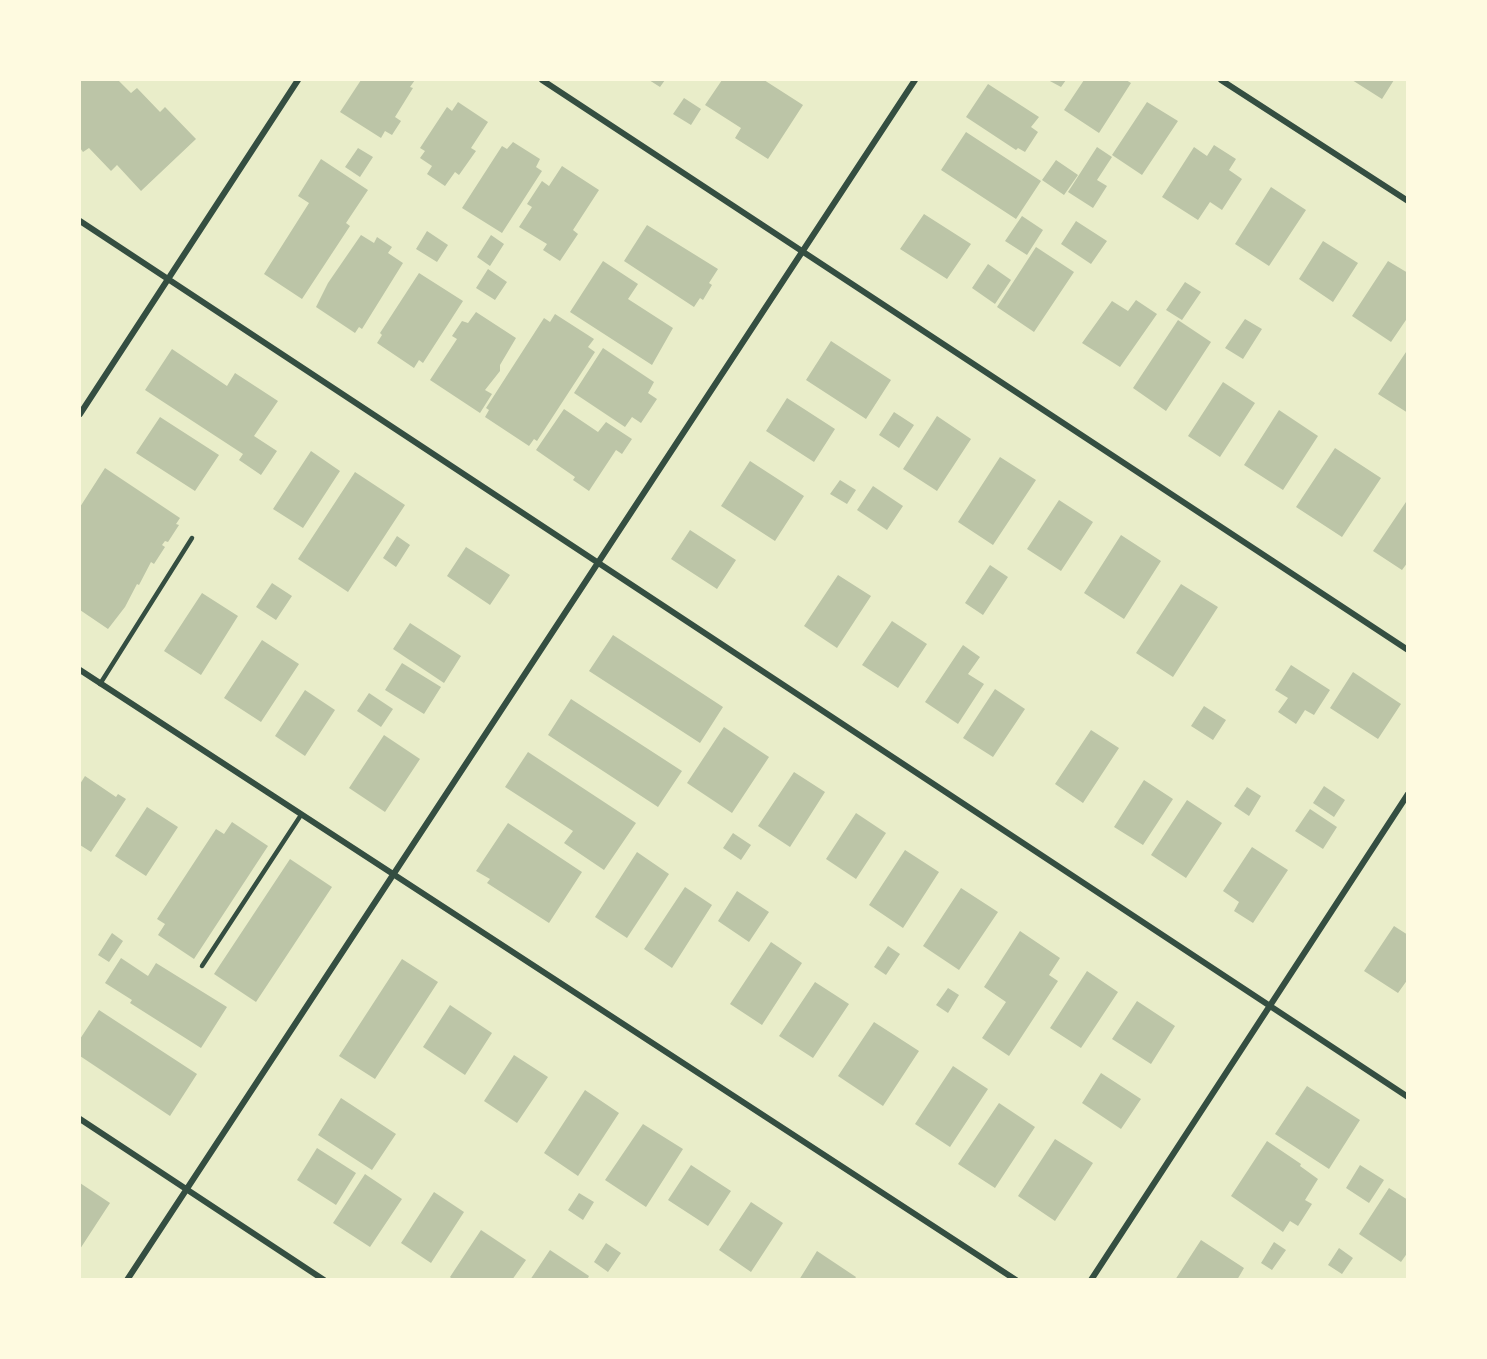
<!DOCTYPE html>
<style>
body{margin:0}
#map{position:relative;width:1487px;height:1359px;overflow:hidden;background:#e9edc9;font-family:Lato,sans-serif}
canvas{display:block}
.frame{position:absolute;inset:0;border:81px solid #fefae0;pointer-events:none}
</style>
<div id="map">
<canvas width="1487" height="1359"></canvas>
<div class="frame"></div>
</div>
<script>
const c = document.querySelector('canvas').getContext('2d');
c.lineJoin = 'round';
function paint(path, color) {
  c.fillStyle = color;
  c.fill(path, 'evenodd');
}
function toPath(rows) {
  const path = new Path2D();
  for (const r of rows) {
    path.moveTo(r[0], r[1]);
    for (let i = 2; i < r.length; i += 2) path.lineTo(r[i], r[i + 1]);
  }
  return path;
}
function strokePath(path, color, width, dash) {
  c.strokeStyle = color;
  c.lineWidth = width;
  c.lineCap = dash ? 'butt' : 'round';
  c.setLineDash(dash || []);
  c.stroke(path);
}
paint(toPath([
 [80,80,118,80,131,93,137,88,160,112,165,107,196,139,141,191,117,165,111,171,89,148,83,152,80,148],
 [361,80,415,80,410,87,413,88,395,117,401,121,392,135,385,131,381,138,340,112],
 [649,80,665,80,660,87],
 [722,80,764,80,803,105,768,159,735,138,741,128,705,105],
 [1048,80,1066,80,1061,87],
 [1084,80,1126,80,1131,83,1099,133,1064,110],
 [1352,80,1394,80,1382,99],
 [988,84,1039,117,1031,127,1038,132,1025,152,1018,148,1016,150,966,117],
 [684,98,701,109,691,125,673,114],
 [458,102,488,122,471,148,476,151,459,175,455,172,445,186,427,174,432,166,420,158,425,151,420,148,447,107,452,111],
 [1147,102,1178,121,1142,175,1112,155],
 [966,132,1041,181,1016,219,941,170],
 [513,142,540,159,536,167,542,171,502,233,462,208,502,146,507,149],
 [1214,145,1236,159,1229,170,1242,179,1222,210,1210,202,1198,220,1162,197,1194,147,1207,156],
 [1097,147,1112,157,1097,180,1107,186,1093,208,1068,192],
 [358,148,373,157,360,177,345,167],
 [321,159,368,190,346,223,350,226,302,299,264,274,309,203,298,196],
 [1056,160,1078,175,1064,195,1042,180],
 [562,166,599,190,573,230,578,234,560,261,543,250,547,244,519,227,532,207,527,204,542,181,549,186],
 [1271,187,1306,210,1269,266,1235,244],
 [924,214,971,244,947,279,900,249],
 [1022,216,1043,230,1027,255,1005,241],
 [1076,221,1107,241,1091,264,1061,244],
 [647,225,718,269,709,283,712,285,703,300,700,298,694,307,624,261],
 [427,231,448,245,437,262,416,249],
 [361,235,374,243,377,237,392,247,388,253,403,263,362,329,359,327,355,333,316,307,328,283],
 [491,235,504,244,490,266,477,257],
 [1323,241,1358,263,1333,302,1299,279],
 [1036,247,1074,272,1034,332,997,307],
 [603,261,638,284,628,299,673,328,652,365,570,312],
 [1388,261,1408,273,1408,317,1391,342,1352,316],
 [988,264,1011,280,995,304,972,288],
 [488,269,507,282,495,300,476,288],
 [419,273,463,301,423,363,419,360,414,368,377,343,382,335,380,333],
 [1185,282,1201,292,1182,320,1166,310],
 [1136,300,1157,314,1120,367,1082,343,1112,301,1128,311],
 [476,312,516,338,500,365,500,371,485,390,492,394,480,413,430,380,457,339,452,336,462,321,468,323],
 [555,314,594,339,588,347,595,352,537,441,534,439,529,446,485,417,489,410,486,408,544,318,550,322],
 [1245,319,1262,329,1243,359,1225,348],
 [1178,320,1211,342,1166,411,1133,388],
 [831,341,891,380,866,419,806,380],
 [603,348,654,382,648,393,657,399,641,423,632,417,625,427,574,393],
 [172,349,227,386,235,373,278,401,254,436,277,451,261,475,239,460,243,454,145,390],
 [1408,349,1408,413,1378,394],
 [1223,382,1255,403,1220,457,1188,436],
 [787,398,835,429,814,462,766,431],
 [564,409,598,432,606,422,632,439,622,454,616,450,589,491,573,480,575,477,536,450],
 [1279,410,1318,436,1283,490,1244,465],
 [894,412,914,425,899,448,879,435],
 [937,416,971,439,937,491,903,469],
 [160,417,219,455,195,491,136,453],
 [1335,448,1381,478,1342,537,1296,507],
 [311,451,340,471,303,528,273,509],
 [1000,457,1036,480,993,545,958,522],
 [750,461,804,496,775,541,721,506],
 [105,468,180,518,176,524,179,525,168,542,165,541,162,545,165,547,154,564,151,562,139,585,137,584,125,607,108,629,80,610,80,507],
 [355,472,405,505,348,592,298,559],
 [840,480,856,490,847,504,830,494],
 [873,486,903,506,887,530,857,510],
 [1408,499,1408,562,1402,570,1373,551],
 [1059,500,1093,522,1061,571,1027,549],
 [690,530,736,560,717,589,671,559],
 [1121,535,1161,561,1124,619,1084,593],
 [397,536,410,545,396,567,383,558],
 [466,547,510,575,490,605,447,576],
 [990,565,1008,577,983,615,965,603],
 [838,575,871,596,837,648,804,626],
 [272,583,292,596,276,620,256,607],
 [1181,584,1218,607,1173,677,1136,653],
 [202,593,238,616,201,675,164,651],
 [892,621,927,644,898,688,862,665],
 [410,623,461,656,444,683,393,649],
 [613,635,723,707,700,743,589,671],
 [262,640,299,664,261,722,224,698],
 [963,645,980,657,968,674,984,684,958,724,925,702],
 [402,663,441,687,424,714,385,690],
 [1291,665,1330,690,1314,715,1305,710,1296,724,1278,712,1288,698,1275,690],
 [1353,672,1401,704,1378,739,1330,708],
 [995,689,1025,709,993,757,963,738],
 [305,690,335,710,305,756,275,736],
 [369,693,393,709,381,727,357,711],
 [571,699,682,771,658,807,548,735],
 [1204,706,1226,720,1213,740,1191,726],
 [724,727,769,757,732,813,687,783],
 [1091,730,1119,748,1083,803,1055,784],
 [384,735,420,759,385,812,349,788],
 [528,752,636,823,604,870,564,843,573,831,505,787],
 [794,772,825,792,790,847,758,826],
 [85,776,116,797,118,794,126,799,91,852,80,845,80,784],
 [1144,780,1173,799,1143,845,1114,827],
 [1324,786,1345,800,1334,817,1313,803],
 [1247,787,1261,796,1249,816,1234,806],
 [1187,800,1222,823,1186,878,1151,855],
 [147,807,178,827,146,876,115,856],
 [1310,809,1337,827,1323,849,1295,831],
 [856,813,886,833,856,879,826,859],
 [232,822,268,846,194,959,158,935,165,924,157,919,216,829,224,834],
 [508,823,582,872,549,923,487,883,490,879,476,871],
 [733,833,751,845,741,860,723,848],
 [1252,847,1288,870,1253,923,1234,911,1239,902,1223,891],
 [905,850,939,872,903,928,869,905],
 [637,852,669,874,627,938,595,917],
 [290,859,332,887,256,1002,214,974],
 [685,887,712,905,672,968,644,949],
 [961,888,998,912,959,970,923,946],
 [737,891,769,912,749,942,718,921],
 [1394,926,1408,935,1408,979,1398,993,1364,971],
 [1020,931,1060,958,1049,975,1058,981,1009,1056,982,1038,1006,1002,984,987],
 [112,933,123,941,109,962,98,955],
 [771,942,802,963,762,1025,730,1004],
 [888,946,900,954,886,975,874,967],
 [121,958,148,976,156,963,227,1007,201,1048,130,1003,132,1000,105,983],
 [402,959,438,982,375,1079,339,1056],
 [1087,971,1118,992,1081,1048,1050,1028],
 [815,982,849,1004,813,1058,779,1036],
 [948,988,959,995,948,1013,936,1005],
 [1137,1001,1175,1026,1151,1064,1112,1039],
 [450,1005,492,1033,465,1075,423,1047],
 [99,1010,197,1074,170,1116,80,1056,80,1039],
 [874,1022,919,1051,883,1106,838,1076],
 [514,1055,548,1077,517,1123,484,1101],
 [953,1066,988,1089,950,1147,915,1124],
 [1101,1073,1141,1099,1121,1129,1082,1103],
 [1307,1086,1360,1120,1329,1169,1275,1134],
 [585,1090,619,1113,578,1176,544,1153],
 [341,1098,396,1134,372,1170,318,1135],
 [999,1103,1035,1127,995,1188,958,1164],
 [643,1124,683,1149,646,1207,605,1180],
 [1055,1139,1093,1163,1055,1221,1018,1196],
 [1267,1141,1301,1164,1300,1166,1318,1179,1305,1200,1312,1204,1298,1226,1290,1221,1283,1232,1231,1196],
 [317,1148,356,1173,336,1205,297,1180],
 [691,1165,731,1191,708,1226,668,1200],
 [1360,1165,1384,1180,1369,1203,1346,1188],
 [365,1174,402,1199,370,1247,333,1223],
 [80,1183,110,1203,80,1249],
 [1389,1188,1408,1200,1408,1252,1401,1262,1359,1234],
 [434,1192,464,1212,431,1263,401,1243],
 [579,1193,594,1202,583,1220,568,1210],
 [751,1202,783,1223,751,1272,719,1250],
 [481,1230,526,1260,512,1280,453,1280,450,1277],
 [1201,1240,1244,1268,1237,1280,1175,1280],
 [1274,1242,1286,1250,1272,1270,1261,1263],
 [606,1243,621,1253,608,1272,594,1262],
 [1339,1248,1353,1258,1342,1274,1328,1265],
 [550,1250,589,1276,587,1280,530,1280],
 [817,1251,856,1277,854,1280,799,1280]
]), '#bcc5a7');
strokePath(toPath([
 [100,684,192,538],
 [202,966,301,815]
]), '#344e41', 4.5);
strokePath(toPath([
 [542,80,1408,650],
 [1221,80,1408,201],
 [80,221,1408,1097],
 [80,414,298,80],
 [80,670,1016,1280],
 [80,1119,324,1280],
 [127,1280,915,80],
 [1091,1280,1408,794]
]), '#344e41', 6);
</script>
